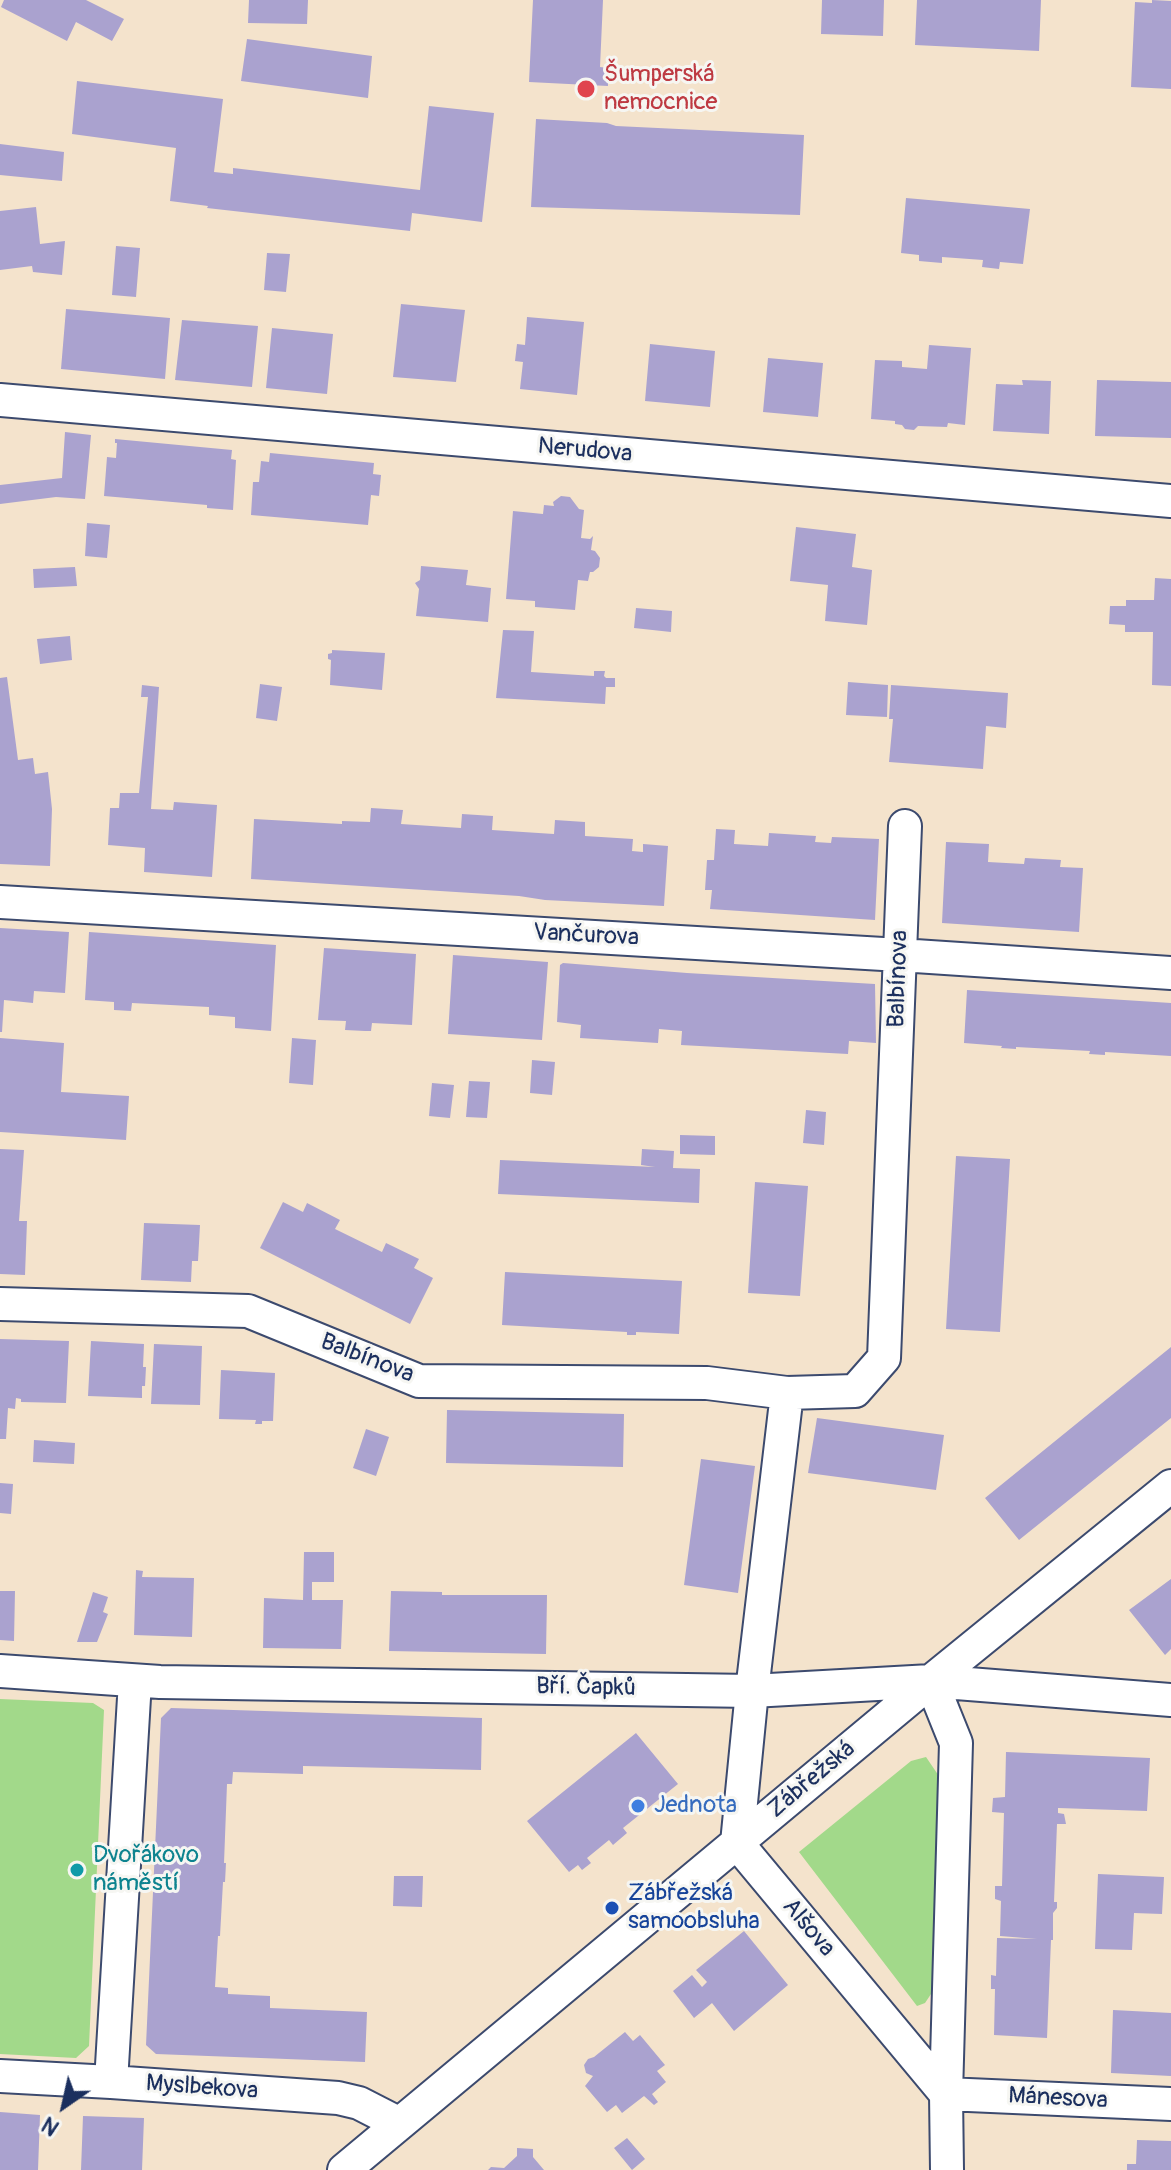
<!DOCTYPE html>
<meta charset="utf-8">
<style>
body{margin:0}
#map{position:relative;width:1171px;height:2170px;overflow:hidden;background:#f4e3cc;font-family:Pangolin,sans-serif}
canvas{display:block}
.north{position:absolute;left:24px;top:2066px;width:80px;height:80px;-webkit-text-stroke:6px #f6f6f2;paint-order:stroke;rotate:214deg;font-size:22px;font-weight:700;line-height:32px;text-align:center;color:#1b2f5e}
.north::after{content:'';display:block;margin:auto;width:28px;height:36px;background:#1b2f5e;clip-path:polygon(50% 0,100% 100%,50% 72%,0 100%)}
</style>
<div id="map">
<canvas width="1171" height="2170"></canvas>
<div class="north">N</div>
</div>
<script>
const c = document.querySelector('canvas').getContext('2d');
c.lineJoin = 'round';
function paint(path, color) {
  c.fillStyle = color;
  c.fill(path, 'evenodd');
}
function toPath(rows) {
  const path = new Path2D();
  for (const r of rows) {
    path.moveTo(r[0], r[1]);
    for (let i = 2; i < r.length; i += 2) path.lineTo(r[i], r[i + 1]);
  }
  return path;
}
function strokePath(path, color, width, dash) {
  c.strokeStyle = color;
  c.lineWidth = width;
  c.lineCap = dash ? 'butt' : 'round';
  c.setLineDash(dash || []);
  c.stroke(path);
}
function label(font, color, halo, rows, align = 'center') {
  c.font = font + ' Pangolin,sans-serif';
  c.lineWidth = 6;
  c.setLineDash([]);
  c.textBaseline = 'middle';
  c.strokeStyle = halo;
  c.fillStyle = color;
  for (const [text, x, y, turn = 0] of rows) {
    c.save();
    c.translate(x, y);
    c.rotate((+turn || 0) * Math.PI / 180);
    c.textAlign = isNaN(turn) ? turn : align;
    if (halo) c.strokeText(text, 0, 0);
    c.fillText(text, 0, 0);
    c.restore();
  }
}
paint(toPath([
 [0,1699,93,1703,104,1710,89,2046,76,2058,0,2054],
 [926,1757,943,1782,939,1982,925,2003,917,2006,799,1852,911,1761]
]), '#a2d98a');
paint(toPath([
 [4,0,86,0,124,19,112,41,76,22,67,41,1,7],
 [249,0,308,0,307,24,248,23],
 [533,0,603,0,600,67,608,68,608,86,529,82],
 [822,0,884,0,883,36,821,34],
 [917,0,1041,0,1039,51,915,45],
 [1152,0,1171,1,1171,89,1131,87,1135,2,1152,3],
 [247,39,372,56,368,98,241,81],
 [77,81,223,99,214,172,233,174,233,168,420,190,429,106,494,113,482,222,412,213,410,231,207,208,208,206,170,201,176,148,72,134],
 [536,119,607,123,616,126,804,135,800,215,531,207],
 [0,144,64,152,62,181,0,175],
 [906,198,1030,209,1023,264,1000,262,999,269,982,267,983,260,942,257,942,263,919,261,919,255,901,253],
 [36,207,40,244,65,241,62,275,33,272,32,266,0,270,0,211],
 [116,246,140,248,136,297,112,295],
 [267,253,290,254,286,292,264,290],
 [401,304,465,310,456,382,393,377],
 [66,309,170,318,165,379,61,369],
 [527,317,584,322,577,395,520,389,523,362,515,361,517,344,525,345],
 [182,320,258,326,252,387,175,380],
 [272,328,333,334,327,394,266,388],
 [650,344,715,351,710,407,645,401],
 [929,345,971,348,965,425,948,423,947,427,918,426,914,430,905,429,902,425,895,424,895,421,871,419,875,360,902,361,902,367,927,369],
 [768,358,823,363,818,417,763,412],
 [1022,380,1051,381,1049,434,993,431,996,384,1023,385],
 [1097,380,1171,382,1171,438,1095,436],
 [65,432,91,435,85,499,56,497,0,504,0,485,62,478],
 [115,439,232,450,231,459,236,460,233,510,207,508,207,505,104,496,107,457,116,458,117,443,115,443],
 [270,453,374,463,373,474,381,475,379,496,371,495,368,525,251,515,253,482,259,482,261,461,269,462],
 [561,496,570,497,579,509,584,510,581,538,590,539,593,536,591,550,595,551,600,558,599,567,593,572,590,572,588,581,578,580,575,610,535,607,535,601,506,599,513,511,543,514,544,505,554,506,553,502],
 [87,523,110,525,107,558,85,556],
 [796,527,856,534,852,567,872,570,867,625,825,621,828,585,790,581],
 [421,566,468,570,466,585,491,588,488,622,416,616,419,589,415,583,420,580],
 [75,567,77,586,34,588,33,569],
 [1155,578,1171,579,1171,686,1152,685,1153,632,1125,632,1125,625,1109,624,1110,606,1126,606,1126,600,1154,600],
 [636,608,672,611,671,632,634,628],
 [503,630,534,631,531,672,594,676,594,671,605,671,604,676,606,678,615,678,615,687,606,687,605,704,496,698],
 [70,636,72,660,40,664,37,639],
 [332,650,385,653,382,690,330,685,331,660,328,659,328,654,332,653],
 [7,677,18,760,33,758,35,774,48,772,52,809,50,866,0,864,0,678],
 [848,682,888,685,887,717,846,715],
 [260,684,282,687,277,721,256,718],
 [142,685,159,687,151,809,173,810,174,802,217,805,212,877,144,872,145,848,108,845,110,808,119,808,120,793,139,793,148,697,141,697],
 [891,685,1008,693,1006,728,986,726,983,769,889,762,893,719,889,719],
 [371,808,403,810,401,824,461,828,462,814,493,816,492,830,554,834,555,820,585,822,585,836,633,839,632,851,643,852,643,844,668,846,664,906,545,900,519,896,251,879,254,819,342,824,342,821,370,822],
 [716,829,735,830,734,844,768,846,769,833,816,836,815,842,831,843,832,837,879,839,875,920,710,909,712,890,705,890,707,860,714,860],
 [946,842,989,844,988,862,1024,864,1025,858,1061,860,1060,867,1083,868,1079,932,942,923],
 [0,928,69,932,65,993,34,991,33,1003,4,1000,2,1032,0,1032],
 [89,932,276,945,271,1031,235,1028,235,1017,209,1015,209,1007,132,1003,131,1011,114,1010,114,1002,85,1000],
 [324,948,416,954,412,1025,372,1023,371,1031,365,1031,345,1030,346,1021,318,1020],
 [453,955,548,962,542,1040,448,1034],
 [563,963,687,973,875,984,876,1043,849,1041,848,1054,681,1045,682,1031,659,1029,658,1043,580,1038,581,1025,557,1022,560,965],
 [967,990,1171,1003,1171,1056,1105,1052,1105,1055,1089,1054,1090,1051,1016,1047,1016,1049,1001,1048,1002,1046,964,1043],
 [0,1038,64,1043,61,1092,129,1096,126,1140,0,1132],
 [292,1038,316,1040,313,1085,289,1083],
 [532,1060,555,1062,552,1095,530,1093],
 [469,1081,490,1082,487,1118,466,1117],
 [432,1083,454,1085,450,1118,429,1116],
 [806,1110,826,1112,824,1145,803,1143],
 [680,1135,715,1136,715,1155,680,1154],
 [0,1149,24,1150,19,1221,27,1221,25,1275,0,1274],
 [642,1149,674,1151,673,1168,700,1169,699,1203,498,1194,500,1160,655,1167,641,1165],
 [956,1156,1010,1159,1000,1332,946,1329],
 [755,1182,808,1186,800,1296,748,1293],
 [283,1202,303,1212,307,1203,340,1220,335,1229,382,1252,386,1243,419,1259,414,1268,433,1278,410,1324,260,1248],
 [144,1223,200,1225,198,1261,192,1261,191,1282,141,1280],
 [505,1272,682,1281,679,1334,636,1332,636,1335,627,1335,627,1332,502,1325],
 [0,1339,69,1341,66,1403,21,1402,21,1399,16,1398,15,1409,8,1408,6,1439,0,1439],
 [91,1341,144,1344,143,1367,146,1367,145,1386,142,1386,142,1398,88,1396],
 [154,1344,202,1346,200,1405,151,1404],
 [1171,1347,1171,1418,1019,1540,985,1498],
 [221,1370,275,1373,273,1421,262,1421,262,1424,255,1424,256,1420,219,1419],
 [447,1410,624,1414,623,1467,446,1463],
 [817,1418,944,1435,936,1490,808,1473],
 [366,1429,389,1437,376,1476,353,1468],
 [34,1440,75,1443,74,1464,33,1462],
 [701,1459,755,1466,738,1593,684,1585],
 [0,1483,13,1484,11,1514,0,1513],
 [304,1552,334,1552,334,1582,312,1582,312,1600,343,1600,341,1649,263,1648,264,1598,303,1600],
 [136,1570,143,1571,142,1577,194,1578,192,1637,134,1635],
 [1171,1579,1171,1649,1165,1655,1129,1610],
 [0,1591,15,1591,14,1641,0,1640],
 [391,1591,442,1592,442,1595,547,1595,546,1654,389,1651],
 [93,1592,108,1597,103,1612,108,1614,97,1642,77,1642],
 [171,1708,482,1718,481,1770,303,1766,303,1774,233,1772,232,1784,227,1784,224,1863,226,1863,225,1882,223,1882,220,1936,218,1936,215,1987,228,1988,228,1994,270,1996,270,2008,367,2012,365,2062,156,2054,146,2045,161,1718],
 [636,1733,678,1784,623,1828,627,1833,613,1845,609,1840,587,1858,591,1863,582,1870,578,1865,569,1872,527,1821],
 [1006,1752,1150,1758,1147,1811,1058,1808,1058,1813,1064,1814,1066,1824,1057,1824,1054,1902,1057,1902,1057,1908,1053,1913,1053,1940,1051,1940,1047,2038,994,2035,995,1989,991,1989,991,1975,996,1976,997,1938,1037,1939,1000,1936,1001,1901,995,1899,995,1886,1002,1886,1004,1813,992,1812,993,1798,1005,1797],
 [1098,1874,1164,1877,1162,1914,1134,1913,1132,1950,1095,1949],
 [394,1876,423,1876,422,1907,393,1906],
 [744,1931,788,1985,734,2031,712,2003,694,2018,673,1991,692,1975,702,1987,707,1982,696,1970],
 [1113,2010,1171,2013,1171,2076,1111,2073],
 [625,2032,633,2041,640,2035,665,2065,657,2071,666,2082,652,2094,658,2102,654,2105,644,2096,622,2113,616,2105,607,2112,585,2086,593,2076,586,2073,584,2065,588,2059,594,2057],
 [0,2112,40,2115,38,2170,0,2170],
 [83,2116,144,2118,142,2170,81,2170],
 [627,2138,645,2159,632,2170,614,2148],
 [1137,2140,1171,2141,1171,2170,1127,2170,1127,2164,1136,2164],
 [517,2148,533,2149,533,2157,544,2170,488,2170,491,2167,504,2168,517,2156]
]), '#aaa2cf');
const minor = toPath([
 [0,400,1171,501],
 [0,902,900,955,1171,973],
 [0,1304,248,1311,419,1381,707,1383,787,1393,855,1391,884,1358,905,826],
 [787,1393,752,1691,737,1843,946,2094,947,2170],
 [0,1671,160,1682,752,1691,931,1681,1171,1700],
 [931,1681,956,1743,946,2094,1171,2104],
 [0,2076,111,2082,338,2098,359,2103,398,2123],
 [111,2082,135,1681],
 [344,2170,931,1681,1171,1486]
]);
strokePath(minor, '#3c4a6e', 36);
strokePath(minor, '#fff', 32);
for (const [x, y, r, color] of [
 [586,89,10,"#e0444e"],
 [638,1806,8,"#3f7fe0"],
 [77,1870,8,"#0f9aa8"],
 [612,1908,8,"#1a4fb4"]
]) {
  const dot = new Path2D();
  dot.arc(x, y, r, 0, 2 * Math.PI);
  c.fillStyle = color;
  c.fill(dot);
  strokePath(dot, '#f6f6f2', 3);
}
label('24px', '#be3a42', '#f6f6f2', [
 ["Šumperská",604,75],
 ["nemocnice",604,103]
], 'left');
label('24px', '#1b2f5e', '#f6f6f2', [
 ["Nerudova",585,451,5],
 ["Vančurova",586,936,3],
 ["Balbínova",899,979,-88],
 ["Balbínova",367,1359,21],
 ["Bří. Čapků",586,1688,1],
 ["Zábřežská",812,1780,-40],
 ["Alšova",808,1928,50],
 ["Myslbekova",202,2088,4],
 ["Mánesova",1058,2099,3]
]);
label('24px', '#366cbe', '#f6f6f2', [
 ["Jednota",654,1806]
], 'left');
label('24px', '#0d838f', '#f6f6f2', [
 ["Dvořákovo",93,1856],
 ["náměstí",93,1884]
], 'left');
label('24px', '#164399', '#f6f6f2', [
 ["Zábřežská",628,1894],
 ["samoobsluha",628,1922]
], 'left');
</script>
